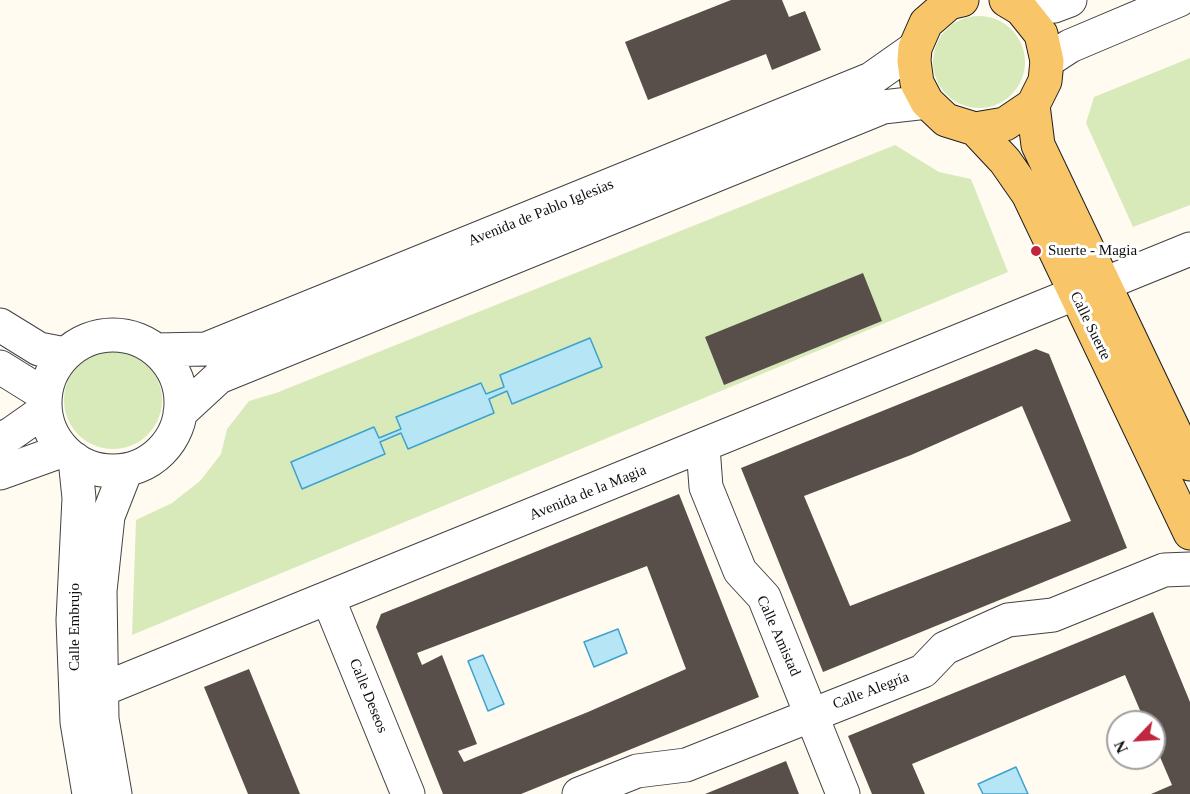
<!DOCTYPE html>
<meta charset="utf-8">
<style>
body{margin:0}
#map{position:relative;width:1190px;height:794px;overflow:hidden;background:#fffbf1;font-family:"Times New Roman",serif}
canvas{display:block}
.north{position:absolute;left:1106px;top:710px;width:60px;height:60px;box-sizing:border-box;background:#fff;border:2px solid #9f9f9f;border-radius:50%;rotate:245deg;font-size:16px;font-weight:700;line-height:24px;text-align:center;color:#0f0f0f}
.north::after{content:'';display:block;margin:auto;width:21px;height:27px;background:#c0263d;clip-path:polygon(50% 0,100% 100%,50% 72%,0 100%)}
</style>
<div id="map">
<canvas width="1190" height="794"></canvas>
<div class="north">N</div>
</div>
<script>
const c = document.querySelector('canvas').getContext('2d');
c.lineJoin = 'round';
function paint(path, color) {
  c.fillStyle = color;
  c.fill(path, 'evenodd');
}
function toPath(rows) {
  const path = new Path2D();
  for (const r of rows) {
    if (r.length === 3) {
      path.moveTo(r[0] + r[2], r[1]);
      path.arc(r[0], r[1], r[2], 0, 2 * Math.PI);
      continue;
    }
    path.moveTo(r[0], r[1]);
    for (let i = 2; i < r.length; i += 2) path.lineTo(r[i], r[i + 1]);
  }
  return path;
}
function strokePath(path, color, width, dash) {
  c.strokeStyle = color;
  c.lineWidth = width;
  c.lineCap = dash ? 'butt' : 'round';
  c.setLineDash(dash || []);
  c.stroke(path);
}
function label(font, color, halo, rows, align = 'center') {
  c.font = font + ' "Times New Roman",serif';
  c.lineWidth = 6;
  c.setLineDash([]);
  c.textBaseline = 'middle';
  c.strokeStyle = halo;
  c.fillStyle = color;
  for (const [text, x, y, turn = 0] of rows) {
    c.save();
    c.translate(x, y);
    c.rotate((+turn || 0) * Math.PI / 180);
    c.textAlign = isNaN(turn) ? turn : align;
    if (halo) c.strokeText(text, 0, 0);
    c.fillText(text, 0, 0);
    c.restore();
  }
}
paint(toPath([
 [979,62,46],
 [1190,58,1190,205,1133,227,1086,123,1094,97],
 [895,145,939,172,971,179,1008,272,132,635,136,520,172,503,200,481,221,454,227,429,249,401,276,393],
 [113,400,49]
]), '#d8eaba');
const water = toPath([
 [590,338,602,367,512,404,507,391,489,399,494,413,408,449,401,433,380,442,385,454,302,489,291,462,374,427,379,438,401,429,396,417,481,383,486,394,504,387,500,375,590,338],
 [618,629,627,653,594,667,584,642,618,629],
 [483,655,504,704,488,711,468,661,483,655],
 [1016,767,1028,794,983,794,978,784,1016,767]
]);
paint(water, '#b6e5f6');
strokePath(water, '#3da2cd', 1.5);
paint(toPath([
 [731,0,782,0,789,17,805,11,821,50,772,70,766,54,648,100,625,42],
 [863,273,882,321,724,385,705,337],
 [1036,349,1049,354,1127,548,823,672,741,468],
 [1022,406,1071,521,850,606,804,496,911,455],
 [679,494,759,697,521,794,443,794,376,627,381,614],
 [647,566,686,669,588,712,464,762,458,751,477,744,442,655,422,665,417,653],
 [1153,612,1190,702,1190,794,1151,794,1172,785,1154,743,1154,722,1145,722,1125,675,912,764,925,794,872,794,848,736],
 [249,669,300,794,248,794,204,687],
 [786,761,799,794,705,794]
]), '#584f4b');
const minor = toPath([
 [1021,9,1054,6,1070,0],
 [1047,61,1070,46,1179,0],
 [1104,284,1190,249],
 [0,325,39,349,65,354],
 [113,403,68],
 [156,350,206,349,871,79,915,48],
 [0,367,45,395],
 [180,413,219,377,871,112,883,107,927,102],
 [0,439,11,434,45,410],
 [703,447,706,487,740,571,764,597,843,794],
 [75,459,79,498,73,620,77,722,89,794],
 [0,473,64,450],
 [328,598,408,794],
 [101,690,1074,294],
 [115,794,102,719,100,591,108,516,126,470],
 [579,794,637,771,686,765,923,671,945,648,1008,620,1053,615,1164,570,1190,569]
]);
const major = toPath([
 [962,0,949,3,926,23,915,48,914,61,917,83,927,102,946,120,975,129,1005,124,1033,105,1045,81,1047,61,1041,34,1021,9,1006,0],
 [1033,105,1038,145,1190,464],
 [975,129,1005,161,1028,194,1190,533]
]);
strokePath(minor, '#424242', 35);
strokePath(major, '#202020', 35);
strokePath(minor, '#fff', 33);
strokePath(major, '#f8c668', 33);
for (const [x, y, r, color] of [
 [1036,251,6,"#c0263d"]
]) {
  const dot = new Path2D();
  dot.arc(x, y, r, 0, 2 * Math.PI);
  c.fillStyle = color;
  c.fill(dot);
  strokePath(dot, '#fff', 2);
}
label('15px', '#0f0f0f', '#fff', [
 ["Avenida de Pablo Iglesias",541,213,-22],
 ["Calle Suerte",1090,326,64],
 ["Avenida de la Magia",588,493,-22],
 ["Calle Embrujo",75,627,-90],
 ["Calle Amistad",778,636,66],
 ["Calle Alegría",871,691,-21],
 ["Calle Deseos",368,696,68]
]);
label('15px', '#0f0f0f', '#fff', [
 ["Suerte - Magia",1048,251]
], 'left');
</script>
